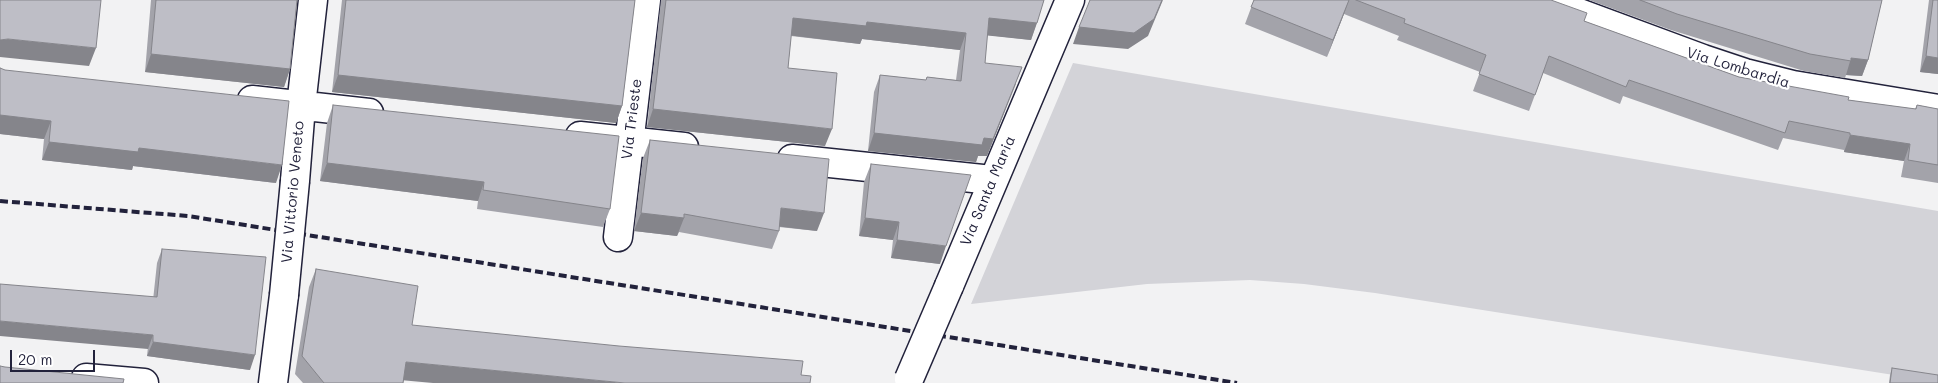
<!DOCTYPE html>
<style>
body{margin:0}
#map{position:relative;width:1938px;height:383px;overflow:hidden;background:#f2f2f3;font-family:Mali,sans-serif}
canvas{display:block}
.scale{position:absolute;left:10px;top:350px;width:85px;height:22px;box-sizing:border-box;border:2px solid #22223b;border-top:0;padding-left:6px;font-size:15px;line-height:18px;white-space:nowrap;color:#22223b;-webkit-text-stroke:4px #fff;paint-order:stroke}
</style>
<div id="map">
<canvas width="1938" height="383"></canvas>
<div class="scale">20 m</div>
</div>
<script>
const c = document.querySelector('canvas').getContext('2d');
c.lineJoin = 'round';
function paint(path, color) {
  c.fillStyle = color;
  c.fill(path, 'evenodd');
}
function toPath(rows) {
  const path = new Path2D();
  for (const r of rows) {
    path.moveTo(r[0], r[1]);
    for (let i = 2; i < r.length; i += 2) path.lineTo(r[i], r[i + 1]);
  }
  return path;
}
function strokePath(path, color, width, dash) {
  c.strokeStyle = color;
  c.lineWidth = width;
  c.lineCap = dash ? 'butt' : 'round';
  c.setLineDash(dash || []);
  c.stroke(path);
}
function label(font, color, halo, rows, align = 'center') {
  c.font = font + ' Mali,sans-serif';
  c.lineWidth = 4.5;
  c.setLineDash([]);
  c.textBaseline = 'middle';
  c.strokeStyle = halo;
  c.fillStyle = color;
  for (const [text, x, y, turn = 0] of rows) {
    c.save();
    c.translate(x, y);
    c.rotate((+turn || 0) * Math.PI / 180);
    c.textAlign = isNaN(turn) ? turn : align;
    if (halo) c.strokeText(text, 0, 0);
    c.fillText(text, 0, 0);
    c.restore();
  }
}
paint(toPath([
 [1073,63,1938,211,1938,382,1375,293,1304,284,1250,280,1147,284,971,304]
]), '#d3d3d8');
const minor = toPath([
 [1544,0,1703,59,1745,73,1793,85,1938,109],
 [252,100,369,113],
 [580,136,684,147],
 [792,159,992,180],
 [295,181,301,106,313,0],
 [618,237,646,0],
 [86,378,144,383],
 [273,383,284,295]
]);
const major = toPath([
 [949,286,1070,0]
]);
strokePath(minor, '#22223b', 31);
strokePath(major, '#22223b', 31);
strokePath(minor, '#fff', 28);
strokePath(major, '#fff', 28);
strokePath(toPath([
 [0,201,188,216,1237,383]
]), '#22223b', 4, [8, 4]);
const minorBridge = toPath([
 [284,295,295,181]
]);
const majorBridge = toPath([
 [909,379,949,286]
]);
strokePath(minorBridge, '#22223b', 31, []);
strokePath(majorBridge, '#22223b', 31, []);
strokePath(minorBridge, '#fff', 28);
strokePath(majorBridge, '#fff', 28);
paint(toPath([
 [151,0,297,0,290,69,284,87,145,72],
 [342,0,635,0,622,106,616,123,332,92],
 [661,0,1044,0,1031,40,987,35,985,63,1016,84,987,156,978,156,976,162,868,151,874,92,880,75,926,80,927,77,956,80,960,50,862,39,860,44,791,36,788,68,825,146,647,127],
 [1254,0,1551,0,1584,21,1739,77,1848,100,1915,109,1917,105,1938,109,1938,183,1901,177,1904,161,1844,152,1844,150,1783,138,1778,150,1623,96,1620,104,1543,73,1529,111,1473,91,1480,72,1397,40,1399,36,1344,14,1327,57,1245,24],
 [1589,0,1882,0,1868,60,1862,76,1846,75,1845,78,1804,71,1671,30],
 [1929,0,1938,0,1938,74,1920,72],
 [0,68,276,183,133,166,132,170,42,160,44,139,0,134],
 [333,105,610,209,603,227,477,209,478,201,320,181,327,123],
 [650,140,817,231,779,227,779,231,772,249,679,232,677,236,634,231,643,158],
 [871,164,940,264,891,258,893,240,859,236,864,182],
 [162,249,250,370,147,356,157,263],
 [316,269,404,380,403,383,303,383,295,374,309,287],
 [1892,368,1938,383,1889,383,1890,375]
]), '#a3a3aa');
paint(toPath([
 [1163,0,1148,36,1128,49,1073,44,1079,27],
 [1349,0,1344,14,1327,57,1333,40],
 [793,18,867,22,966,33,960,50,862,39,860,44,787,35],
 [989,18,1037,23,1031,40,983,35],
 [8,39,96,48,89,66,0,57,0,40],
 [151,54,290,69,284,87,145,72],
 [1926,56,1938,58,1938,74,1920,72],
 [1851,58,1868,60,1862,76,1846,75],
 [1022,67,987,156,978,156,976,162,868,151,874,133,984,138],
 [338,75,622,106,616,123,332,92],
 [653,109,832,129,825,146,647,127],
 [0,115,51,121,44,139,0,134],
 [1850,135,1910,144,1904,161,1844,152],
 [49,142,139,148,282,165,276,183,133,166,132,170,42,160],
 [327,163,484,182,478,201,320,181],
 [781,208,824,213,817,231,775,226],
 [641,213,684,218,677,236,634,231],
 [865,218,899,222,893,240,859,236],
 [897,240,946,246,940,264,891,258],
 [0,321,153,335,148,349,0,336],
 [153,342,255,355,250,370,147,356],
 [406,362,625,383,433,383,400,380]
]), '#85858b');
const building = toPath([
 [0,0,101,0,96,48,8,39,0,40,0,0],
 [156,0,297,0,290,69,151,54,156,0],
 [346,0,635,0,622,106,338,75,346,0],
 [666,0,1044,0,1037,23,989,18,985,63,1022,67,993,139,984,138,982,145,874,133,880,75,926,80,927,77,961,81,966,33,867,22,866,26,793,18,788,68,837,73,832,129,653,109,666,0],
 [1090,0,1162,0,1154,19,1134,33,1079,27,1090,0],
 [1254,0,1349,0,1333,40,1251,7,1254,0],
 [1356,0,1551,0,1587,13,1584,21,1739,77,1849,97,1848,100,1916,109,1917,105,1938,109,1938,165,1908,160,1910,144,1850,135,1850,133,1789,121,1785,133,1629,80,1626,87,1549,56,1535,95,1479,74,1486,55,1404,23,1405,19,1356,0],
 [1640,0,1882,0,1868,60,1851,58,1851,61,1810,54,1677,14,1640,0],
 [1933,0,1938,0,1938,58,1926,56,1933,0],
 [0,68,5,70,289,101,282,165,139,148,138,152,49,142,51,121,0,115,0,68],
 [333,105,619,136,610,209,483,190,484,182,327,163,333,105],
 [650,140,829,159,824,213,781,208,779,231,684,214,684,218,641,213,650,140],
 [871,164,971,175,946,246,897,240,899,222,865,218,871,164],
 [162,249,266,257,255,355,153,342,153,335,0,321,0,284,157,297,162,249],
 [316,269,418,286,412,325,619,346,803,361,801,375,811,376,810,383,625,383,406,362,403,383,324,383,302,356,316,269],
 [0,366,5,367,124,379,123,383,0,383,0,366],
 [1892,368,1938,375,1938,383,1890,383,1892,368]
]);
paint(building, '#bebec6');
strokePath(building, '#85858b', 1);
label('15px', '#22223b', '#fff', [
 ["Via Lombardia",1738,68,17],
 ["Via Trieste",632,119,-83],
 ["Via Santa Maria",988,191,-67],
 ["Via Vittorio Veneto",293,192,-85]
]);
</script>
